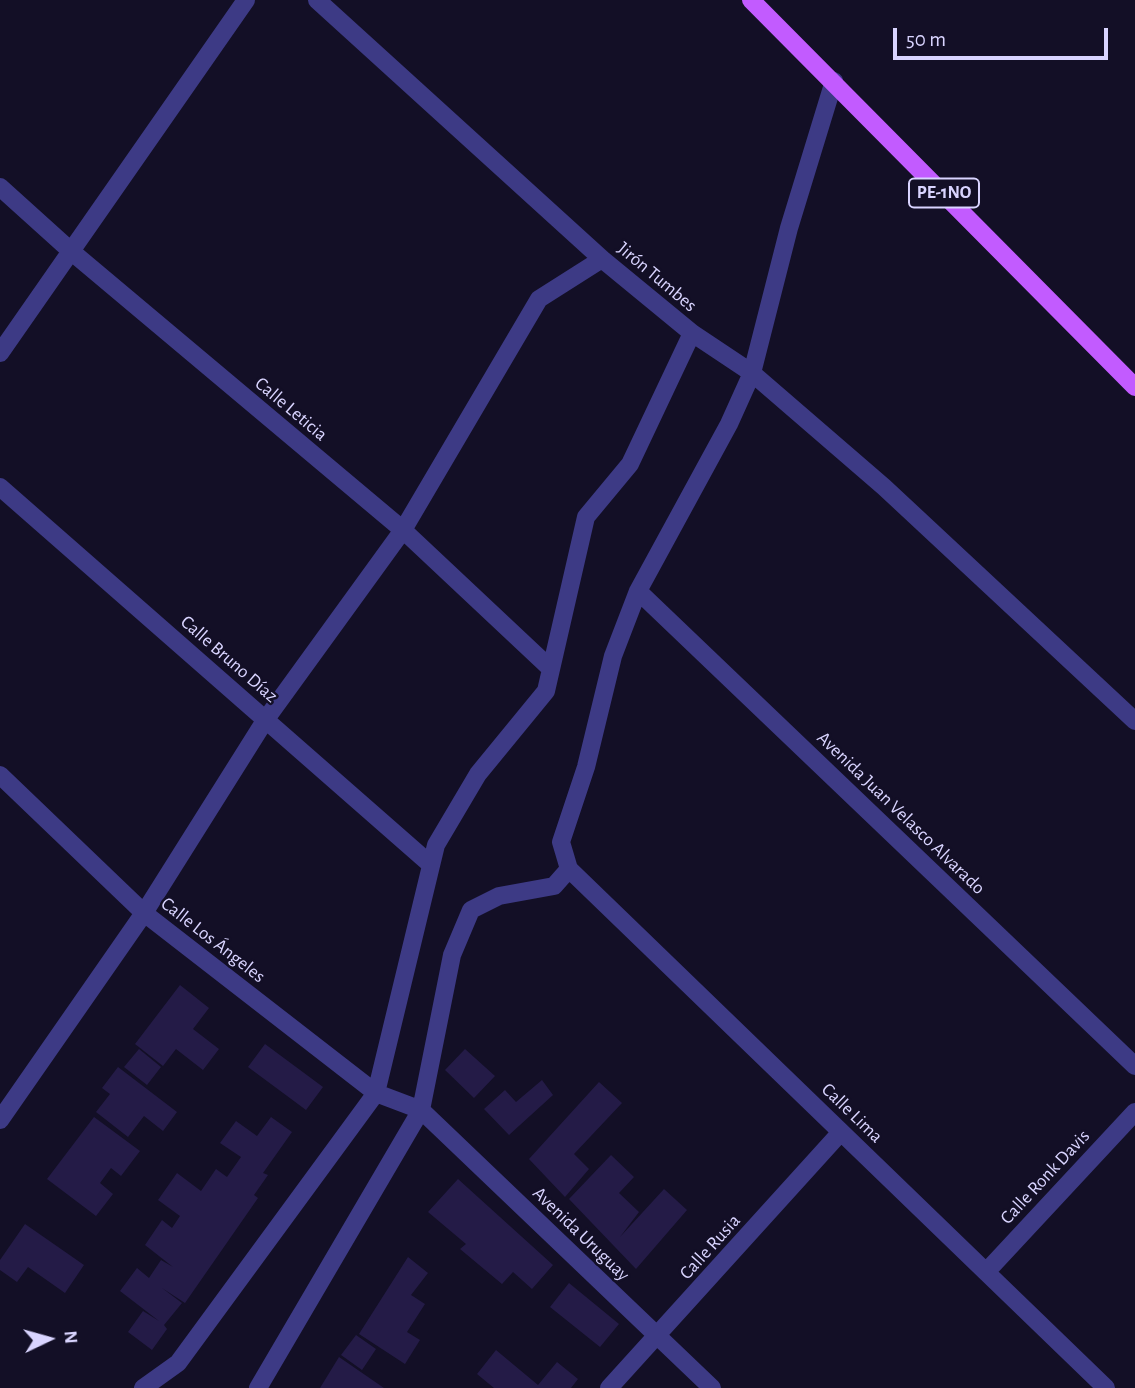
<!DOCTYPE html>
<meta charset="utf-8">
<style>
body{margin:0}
#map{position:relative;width:1135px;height:1388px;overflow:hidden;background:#130f26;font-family:"Alegreya Sans",sans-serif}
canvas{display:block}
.north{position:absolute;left:14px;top:1304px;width:70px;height:70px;-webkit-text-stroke:5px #130f26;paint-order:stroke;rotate:85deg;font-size:19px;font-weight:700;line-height:28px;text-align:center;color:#d9d4ff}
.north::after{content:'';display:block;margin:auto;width:24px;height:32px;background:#d9d4ff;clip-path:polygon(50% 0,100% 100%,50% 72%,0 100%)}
.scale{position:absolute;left:893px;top:28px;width:215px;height:32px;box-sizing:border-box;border:4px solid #d9d4ff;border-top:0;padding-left:9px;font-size:21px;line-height:24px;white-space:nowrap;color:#d9d4ff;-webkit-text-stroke:5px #130f26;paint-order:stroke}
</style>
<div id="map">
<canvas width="1135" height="1388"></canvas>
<div class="north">N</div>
<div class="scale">50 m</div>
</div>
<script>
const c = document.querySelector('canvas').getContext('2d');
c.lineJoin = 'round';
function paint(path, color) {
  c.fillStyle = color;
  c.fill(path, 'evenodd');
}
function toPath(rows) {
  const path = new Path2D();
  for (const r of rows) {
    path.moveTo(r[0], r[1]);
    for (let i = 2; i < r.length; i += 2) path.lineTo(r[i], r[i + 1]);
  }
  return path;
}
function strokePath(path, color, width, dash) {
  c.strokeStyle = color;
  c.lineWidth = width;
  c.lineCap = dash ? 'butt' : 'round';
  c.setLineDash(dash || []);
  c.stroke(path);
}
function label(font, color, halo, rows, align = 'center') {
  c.font = font + ' "Alegreya Sans",sans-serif';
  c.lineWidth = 5;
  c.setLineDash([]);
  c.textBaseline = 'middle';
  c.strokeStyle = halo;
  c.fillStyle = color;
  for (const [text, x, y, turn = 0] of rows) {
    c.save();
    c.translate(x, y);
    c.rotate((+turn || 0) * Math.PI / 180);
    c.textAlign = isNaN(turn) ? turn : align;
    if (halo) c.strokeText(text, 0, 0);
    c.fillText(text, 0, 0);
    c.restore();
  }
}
paint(toPath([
 [180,985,209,1008,193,1029,219,1049,203,1070,176,1049,163,1066,135,1044],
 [265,1044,323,1087,306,1110,248,1067],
 [139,1049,161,1067,147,1085,124,1067],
 [465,1049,495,1076,474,1098,445,1070],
 [118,1067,177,1112,163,1131,144,1116,128,1137,96,1112,110,1094,102,1088],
 [542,1080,553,1095,509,1135,484,1109,505,1090,516,1102],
 [599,1082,622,1103,574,1154,589,1169,565,1197,529,1159],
 [94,1117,140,1151,121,1176,111,1168,100,1183,113,1194,96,1216,47,1179],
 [271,1117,292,1132,263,1173,268,1175,254,1195,258,1198,185,1303,162,1288,182,1303,164,1325,167,1329,152,1350,128,1332,143,1311,159,1321,120,1291,137,1268,149,1278,161,1260,173,1267,145,1245,162,1220,172,1228,180,1216,158,1200,177,1173,201,1191,216,1169,227,1177,241,1157,220,1143,236,1121,257,1136],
 [611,1155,634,1177,619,1193,639,1212,620,1237,664,1189,687,1210,636,1269,569,1199],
 [458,1179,553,1265,532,1289,513,1272,502,1284,460,1249,466,1244,428,1212],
 [25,1224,84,1265,65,1293,28,1267,17,1282,0,1270,0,1260],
 [408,1257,428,1273,411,1295,425,1304,407,1332,420,1340,405,1364,359,1334],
 [569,1283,619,1324,600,1347,550,1307],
 [356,1335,376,1349,362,1370,341,1355],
 [496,1350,538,1385,557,1362,578,1379,571,1388,494,1388,477,1374],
 [339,1357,384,1388,320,1388]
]), '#241b47');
strokePath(toPath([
 [317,0,602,259,692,333,752,373,884,487,1135,721],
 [0,187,72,252,403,530,551,669],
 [0,353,246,0],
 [0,487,430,864],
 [638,591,1135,1066],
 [0,775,144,913,376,1093,421,1110,712,1388],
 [569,869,1106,1388],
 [0,1120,144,913,266,719,403,530,539,299,602,259],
 [987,1271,1135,1112],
 [143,1388,178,1363,376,1093,436,845,478,774,546,691,586,517,630,464,692,333],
 [258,1388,421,1110,452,955,471,910,499,896,554,886,569,869,561,842,586,767,613,656,638,591,729,424,752,373,789,228,834,81],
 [609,1388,841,1132]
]), '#3d3a85', 18);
strokePath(toPath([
 [751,0,1135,387]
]), '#c25bff', 18);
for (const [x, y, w] of [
 [944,193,70]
]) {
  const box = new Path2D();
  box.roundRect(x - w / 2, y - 14.5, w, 29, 5);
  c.fillStyle = '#130f26';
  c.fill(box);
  strokePath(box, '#d9d4ff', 2);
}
label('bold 18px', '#d9d4ff', null, [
 ["PE-1NO",944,193]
]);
label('19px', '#d9d4ff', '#130f26', [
 ["Jirón Tumbes",657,277,40],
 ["Calle Leticia",291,409,40],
 ["Calle Bruno Díaz",229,659,41],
 ["Avenida Juan Velasco Alvarado",901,813,44],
 ["Calle Los Ángeles",213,940,38],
 ["Calle Lima",852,1113,44],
 ["Calle Ronk Davis",1045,1177,-47],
 ["Avenida Uruguay",581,1234,44],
 ["Calle Rusia",710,1247,-48]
]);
</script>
